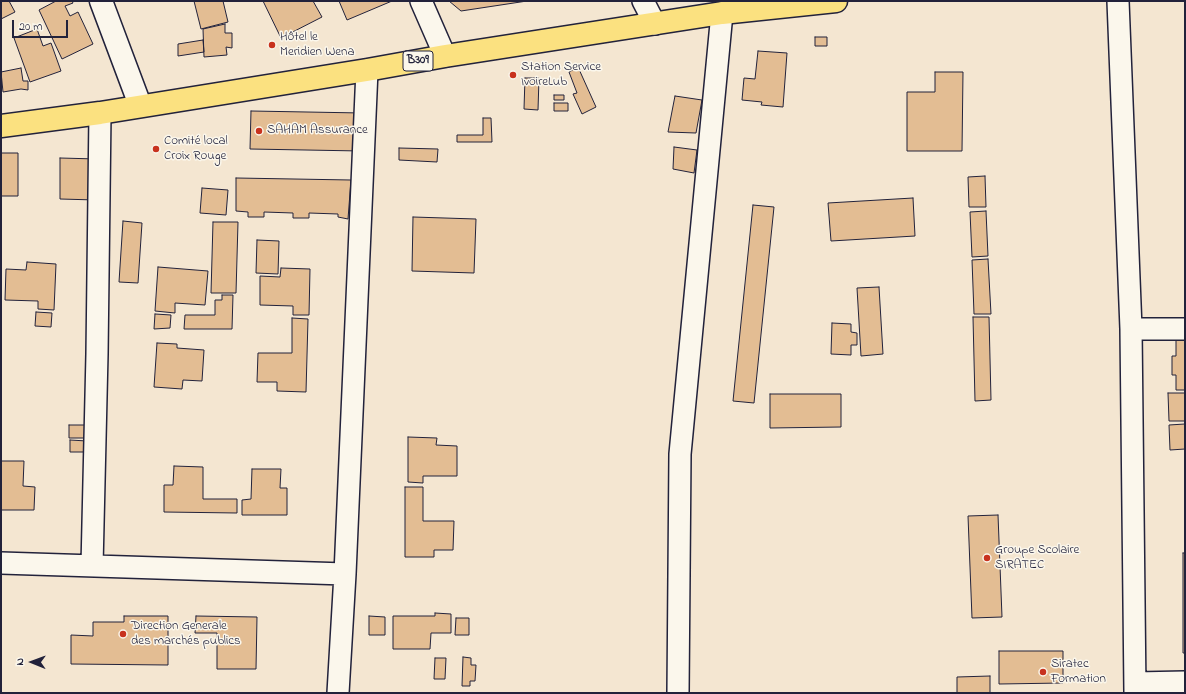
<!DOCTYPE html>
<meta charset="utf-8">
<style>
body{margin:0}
#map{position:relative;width:1186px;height:694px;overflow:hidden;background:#f4e6d1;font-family:"Indie Flower",sans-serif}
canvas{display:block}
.frame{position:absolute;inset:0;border:2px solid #22223b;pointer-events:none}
.north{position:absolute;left:12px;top:642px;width:40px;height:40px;-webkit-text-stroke:3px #fbf7ec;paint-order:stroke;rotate:271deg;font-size:11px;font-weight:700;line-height:16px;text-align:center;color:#22223b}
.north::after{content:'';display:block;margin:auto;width:14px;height:18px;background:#22223b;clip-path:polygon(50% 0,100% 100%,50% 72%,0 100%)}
.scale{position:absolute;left:12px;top:20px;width:56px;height:18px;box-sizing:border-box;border:2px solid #22223b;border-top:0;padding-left:5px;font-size:12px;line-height:14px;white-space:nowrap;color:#22223b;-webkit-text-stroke:3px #fbf7ec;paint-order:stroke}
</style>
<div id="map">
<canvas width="1186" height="694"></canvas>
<div class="frame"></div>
<div class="north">N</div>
<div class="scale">20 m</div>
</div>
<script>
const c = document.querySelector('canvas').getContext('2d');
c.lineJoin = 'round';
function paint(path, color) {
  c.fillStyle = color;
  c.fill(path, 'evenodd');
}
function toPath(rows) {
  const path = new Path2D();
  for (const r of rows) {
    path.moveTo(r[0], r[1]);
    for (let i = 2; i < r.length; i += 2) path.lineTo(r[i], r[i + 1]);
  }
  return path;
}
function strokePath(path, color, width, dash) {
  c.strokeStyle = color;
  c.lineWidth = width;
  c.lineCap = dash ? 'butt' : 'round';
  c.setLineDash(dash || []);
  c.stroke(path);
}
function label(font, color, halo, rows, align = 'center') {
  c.font = font + ' "Indie Flower",sans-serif';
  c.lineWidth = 3;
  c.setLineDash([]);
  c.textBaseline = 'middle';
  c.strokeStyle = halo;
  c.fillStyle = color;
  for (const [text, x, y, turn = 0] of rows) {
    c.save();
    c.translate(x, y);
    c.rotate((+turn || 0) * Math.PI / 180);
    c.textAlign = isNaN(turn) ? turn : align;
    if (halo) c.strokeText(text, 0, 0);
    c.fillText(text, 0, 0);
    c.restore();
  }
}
const building = toPath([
 [1,1,9,1,15,12,1,19,1,1],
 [56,1,72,1,73,3,65,6,70,16,78,12,93,44,62,59,39,10,56,1],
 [194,1,223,1,228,22,201,29,194,1],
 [263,1,313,1,322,17,281,38,263,1],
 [339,1,392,1,347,20,339,1],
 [449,1,527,1,461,11,449,1],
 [225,24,225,33,232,33,232,48,226,47,227,55,204,57,203,29,225,24],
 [37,29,43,46,51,43,61,71,30,82,14,38,37,29],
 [815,37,827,37,827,46,815,46,815,37],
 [203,40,204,52,178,56,178,44,203,40],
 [758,51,787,53,783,107,761,105,762,102,742,100,744,78,755,79,758,51],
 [578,67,596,107,582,114,573,94,577,93,569,72,578,67],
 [21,68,23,81,28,81,28,90,21,89,3,92,1,72,21,68],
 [935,72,963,72,962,151,907,151,907,92,935,92,935,72],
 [525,78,539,78,538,110,524,109,525,78],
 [554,95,564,95,564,100,554,100,554,95],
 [675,96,702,100,696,133,668,132,675,96],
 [554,103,568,103,568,111,554,111,554,103],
 [251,111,362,113,361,151,250,149,251,111],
 [483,118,491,118,492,142,457,142,457,135,483,135,483,118],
 [674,147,697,150,694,173,673,169,674,147],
 [399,148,438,149,437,162,399,160,399,148],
 [1,153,18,153,18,196,1,196,1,153],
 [60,158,97,159,96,200,60,199,60,158],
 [985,176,986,207,969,207,968,177,985,176],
 [236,178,351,180,348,219,338,217,338,214,309,213,309,218,293,218,293,213,264,212,264,217,248,217,248,212,236,211,236,178],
 [202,188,228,190,226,215,200,213,202,188],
 [913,198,915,236,831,241,828,203,913,198],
 [753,205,774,207,754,403,733,401,753,205],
 [986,211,988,256,972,257,970,212,986,211],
 [413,217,476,219,474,273,412,271,413,217],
 [123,221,142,223,138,283,119,282,123,221],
 [213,222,238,222,236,293,211,293,213,222],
 [257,240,279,241,278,274,256,273,257,240],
 [988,259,991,314,974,314,972,260,988,259],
 [27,262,56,264,54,310,38,309,38,301,5,300,6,269,26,270,27,262],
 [158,267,208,271,205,305,175,303,175,313,155,311,158,267],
 [281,268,310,269,309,315,293,315,293,306,260,305,260,276,280,277,281,268],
 [879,287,883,354,861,356,857,288,879,287],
 [222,295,233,295,232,329,184,329,185,315,215,315,215,300,222,300,222,295],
 [36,312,52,313,51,327,35,326,36,312],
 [155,314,171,315,170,328,154,329,155,314],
 [973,317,989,317,991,400,975,401,973,317],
 [292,318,308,319,306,392,277,391,277,382,257,382,258,353,292,353,292,318],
 [832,323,851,324,851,332,857,333,857,345,851,345,851,355,831,354,832,323],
 [1176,339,1185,339,1185,390,1176,390,1176,375,1172,375,1172,356,1176,356,1176,339],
 [157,343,177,344,177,348,204,350,202,381,183,380,182,389,154,387,157,343],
 [1168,393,1185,393,1185,421,1169,421,1168,393],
 [770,394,841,394,841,427,770,428,770,394],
 [1185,424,1185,449,1170,450,1169,425,1185,424],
 [69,425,87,425,87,438,69,438,69,425],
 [408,437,437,438,436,445,457,446,457,476,423,476,423,483,408,482,408,437],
 [70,440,87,441,87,452,70,452,70,440],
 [1,461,24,461,23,486,35,487,34,510,1,510,1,461],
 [174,466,203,467,203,499,237,499,237,513,164,512,164,485,173,485,174,466],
 [252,469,281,469,280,488,287,488,287,515,242,515,242,500,251,499,252,469],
 [405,487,423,487,423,521,454,521,453,550,434,550,434,557,405,557,405,487],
 [998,515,1002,617,972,618,968,516,998,515],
 [1183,553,1185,553,1185,653,1183,653,1183,553],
 [435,613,451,614,451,633,431,633,430,649,393,649,393,616,435,616,435,613],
 [124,616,168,616,168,665,71,664,71,635,93,636,93,622,124,622,124,616],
 [196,616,257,617,256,669,217,669,217,633,195,633,196,616],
 [369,616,385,617,385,635,369,635,369,616],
 [456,618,469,618,469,635,455,635,456,618],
 [999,651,1063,651,1063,683,999,684,999,651],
 [463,657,471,658,471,665,476,665,475,681,470,681,470,686,462,686,463,657],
 [435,658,446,658,445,679,434,679,435,658],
 [990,676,990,693,957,693,957,677,990,676]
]);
paint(building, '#e3bd93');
strokePath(building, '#22223b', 1);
const minor = toPath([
 [421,1,445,56],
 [643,1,655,24],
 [1118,1,1131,329,1135,693],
 [1131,329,1185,329],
 [1,563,345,574],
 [92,566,97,354,100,113],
 [1135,683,1185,682],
 [338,693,345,574,367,70],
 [678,693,680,454,722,13]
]);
const tertiary = toPath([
 [101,1,140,105]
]);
const primary = toPath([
 [1,126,100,113,367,70,445,56,722,13,836,1]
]);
strokePath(minor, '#22223b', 24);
strokePath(tertiary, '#22223b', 25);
strokePath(primary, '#22223b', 25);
strokePath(minor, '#fbf7ec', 21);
strokePath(tertiary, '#fbf7ec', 22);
strokePath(primary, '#fbe180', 22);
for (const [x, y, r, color] of [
 [272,45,4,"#c8321e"],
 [513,75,4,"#c8321e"],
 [259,131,4,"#c8321e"],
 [156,149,4,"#c8321e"],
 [987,558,4,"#c8321e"],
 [123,634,4,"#c8321e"],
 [1043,672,4,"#c8321e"]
]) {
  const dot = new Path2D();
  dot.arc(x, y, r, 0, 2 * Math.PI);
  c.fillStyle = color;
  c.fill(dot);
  strokePath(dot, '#fbf7ec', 1.5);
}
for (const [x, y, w] of [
 [418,61,30]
]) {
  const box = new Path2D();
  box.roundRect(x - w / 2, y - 10, w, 20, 3);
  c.fillStyle = '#fbf7ec';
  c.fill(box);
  strokePath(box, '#22223b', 1);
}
label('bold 12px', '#22223b', null, [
 ["B309",418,61]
]);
label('13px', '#22223b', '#fbf7ec', [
 ["Hôtel le",280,38],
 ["Meridien Wena",280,53],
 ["Station Service",521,68],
 ["IvoireLub",521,83],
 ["SAHAM Assurance",267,131],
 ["Comité local",164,142],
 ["Croix Rouge",164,157],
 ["Groupe Scolaire",995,551],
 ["SIRATEC",995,566],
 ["Direction Generale",131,627],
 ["des marchés publics",131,642],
 ["Siratec",1051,665],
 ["Formation",1051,680]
], 'left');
</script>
